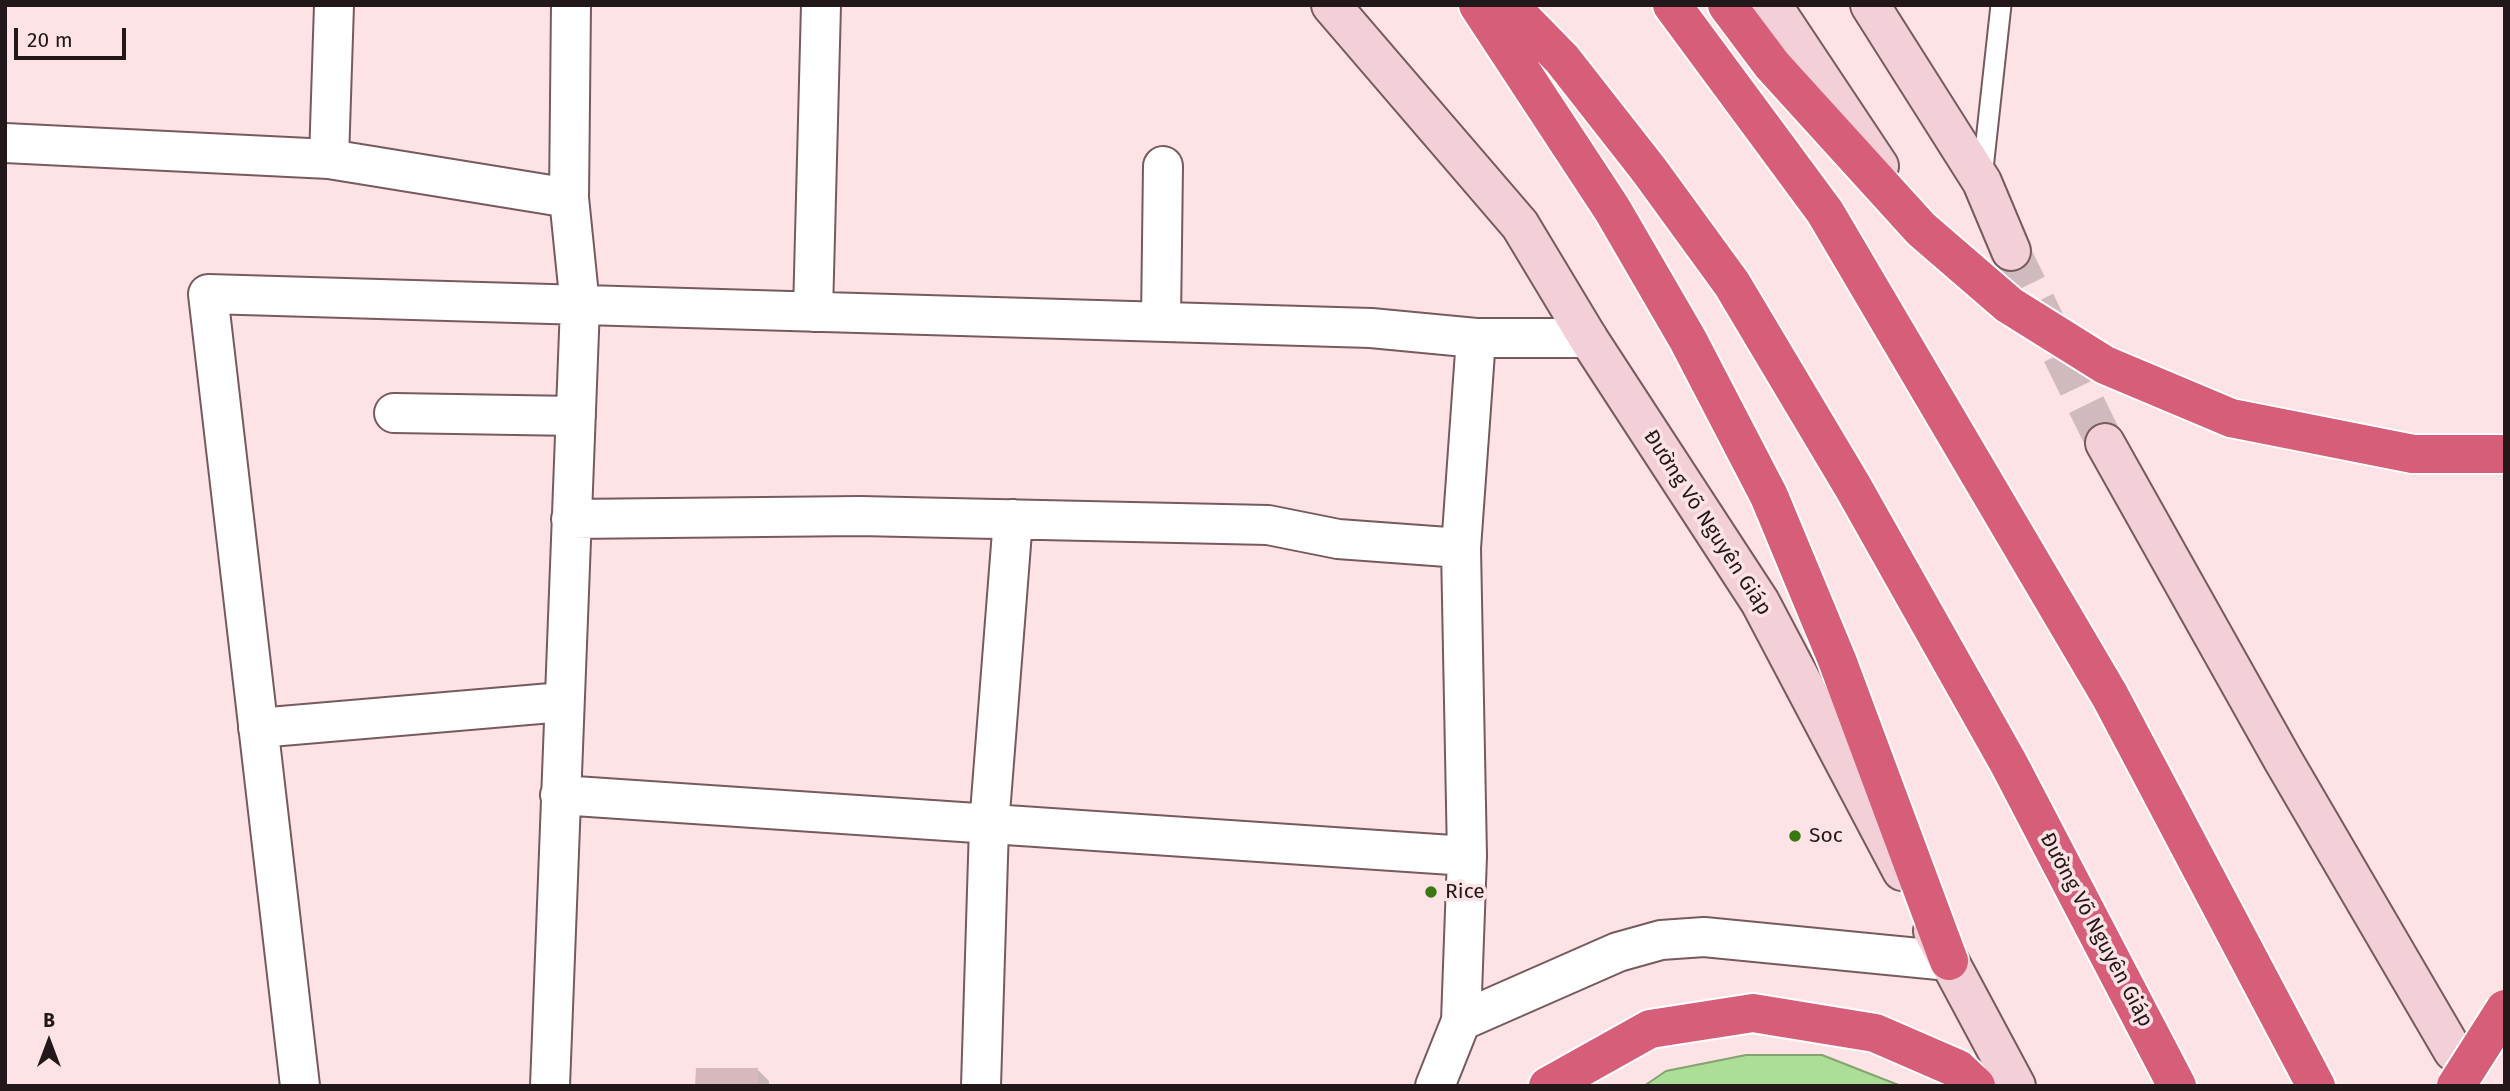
<!DOCTYPE html>
<meta charset="utf-8">
<style>
body{margin:0}
#map{position:relative;width:2510px;height:1091px;overflow:hidden;background:#fde3e6;font-family:"Fira Sans",sans-serif}
canvas{display:block}
.frame{position:absolute;inset:0;border:7px solid #231819;pointer-events:none}
.north{position:absolute;left:14px;top:1007px;width:70px;height:70px;-webkit-text-stroke:5px #fde3e6;paint-order:stroke;rotate:0deg;font-size:19px;font-weight:700;line-height:28px;text-align:center;color:#231819}
.north::after{content:'';display:block;margin:auto;width:24px;height:32px;background:#231819;clip-path:polygon(50% 0,100% 100%,50% 72%,0 100%)}
.scale{position:absolute;left:14px;top:28px;width:112px;height:32px;box-sizing:border-box;border:4px solid #231819;border-top:0;padding-left:9px;font-size:21px;line-height:24px;white-space:nowrap;color:#231819;-webkit-text-stroke:5px #fde3e6;paint-order:stroke}
</style>
<div id="map">
<canvas width="2510" height="1091"></canvas>
<div class="frame"></div>
<div class="north">B</div>
<div class="scale">20 m</div>
</div>
<script>
const c = document.querySelector('canvas').getContext('2d');
c.lineJoin = 'round';
function paint(path, color) {
  c.fillStyle = color;
  c.fill(path, 'evenodd');
}
function toPath(rows) {
  const path = new Path2D();
  for (const r of rows) {
    path.moveTo(r[0], r[1]);
    for (let i = 2; i < r.length; i += 2) path.lineTo(r[i], r[i + 1]);
  }
  return path;
}
function strokePath(path, color, width, dash) {
  c.strokeStyle = color;
  c.lineWidth = width;
  c.lineCap = dash ? 'butt' : 'round';
  c.setLineDash(dash || []);
  c.stroke(path);
}
function label(font, color, halo, rows, align = 'center') {
  c.font = font + ' "Fira Sans",sans-serif';
  c.lineWidth = 7;
  c.setLineDash([]);
  c.textBaseline = 'middle';
  c.strokeStyle = halo;
  c.fillStyle = color;
  for (const [text, x, y, turn = 0] of rows) {
    c.save();
    c.translate(x, y);
    c.rotate((+turn || 0) * Math.PI / 180);
    c.textAlign = isNaN(turn) ? turn : align;
    if (halo) c.strokeText(text, 0, 0);
    c.fillText(text, 0, 0);
    c.restore();
  }
}
const water = toPath([
 [1746,1055,1822,1055,1901,1086,1644,1086,1666,1071,1746,1055]
]);
paint(water, '#acde97');
strokePath(water, '#83a371', 2);
paint(toPath([
 [758,1070,769,1081,769,1086,697,1086]
]), '#0003');
paint(toPath([
 [696,1068,758,1068,758,1086,695,1086]
]), '#d7b8bd');
strokePath(toPath([
 [2011,251,2105,443]
]), '#d1babd', 38, [38, 19]);
const lane = toPath([
 [1982,178,2001,5]
]);
const street = toPath([
 [5,143,329,159,569,198],
 [329,159,334,5],
 [813,312,821,5],
 [1161,321,1163,166],
 [394,413,576,416],
 [571,519,860,516,1268,525,1338,539,1461,548],
 [258,728,563,702],
 [560,795,1467,856],
 [1461,1021,1618,952,1661,940,1704,937,1949,961],
 [300,1086,208,294,1371,328,1476,338,1588,338],
 [550,1086,580,306,569,198,571,5],
 [981,1086,989,826,1013,519],
 [1435,1086,1461,1021,1467,856,1461,548,1476,338]
]);
const secondary = toPath([
 [1331,5,1520,225,1588,338,1760,602,1902,871],
 [1772,5,1879,166],
 [1870,5,1982,182,2011,251],
 [2105,443,2283,760,2453,1051],
 [1933,931,2016,1086]
]);
const highway = toPath([
 [1478,5,1612,209,1688,340,1769,496,1837,660,1949,961],
 [1509,5,1562,59,1649,170,1732,284,1853,487,2009,764,2177,1086],
 [1672,5,1825,212,2110,696,2316,1086],
 [1727,5,1772,65,1921,229,2009,305,2105,365,2231,418,2413,454,2505,454],
 [1548,1086,1650,1029,1753,1013,1875,1033,1958,1069,1976,1086]
]);
strokePath(lane, '#765a5e', 23);
strokePath(street, '#765a5e', 42);
strokePath(secondary, '#765a5e', 42);
strokePath(highway, '#fff', 42);
strokePath(lane, '#fff', 19);
strokePath(street, '#fff', 38);
strokePath(secondary, '#f3cfd7', 38);
strokePath(highway, '#d65e79', 38);
const highwayBridge = toPath([
 [2456,1086,2505,1009]
]);
strokePath(highwayBridge, '#fff', 42, []);
strokePath(highwayBridge, '#d65e79', 38);
for (const [x, y, r, color] of [
 [1795,836,7,"#397712"],
 [1431,892,7,"#397712"]
]) {
  const dot = new Path2D();
  dot.arc(x, y, r, 0, 2 * Math.PI);
  c.fillStyle = color;
  c.fill(dot);
  strokePath(dot, '#fde3e6', 2.5);
}
label('21px', '#231819', '#fde3e6', [
 ["Đường Võ Nguyên Giáp",1707,523,57],
 ["Đường Võ Nguyên Giáp",2096,930,62]
]);
label('21px', '#231819', '#fde3e6', [
 ["Soc",1809,836],
 ["Rice",1445,892]
], 'left');
</script>
